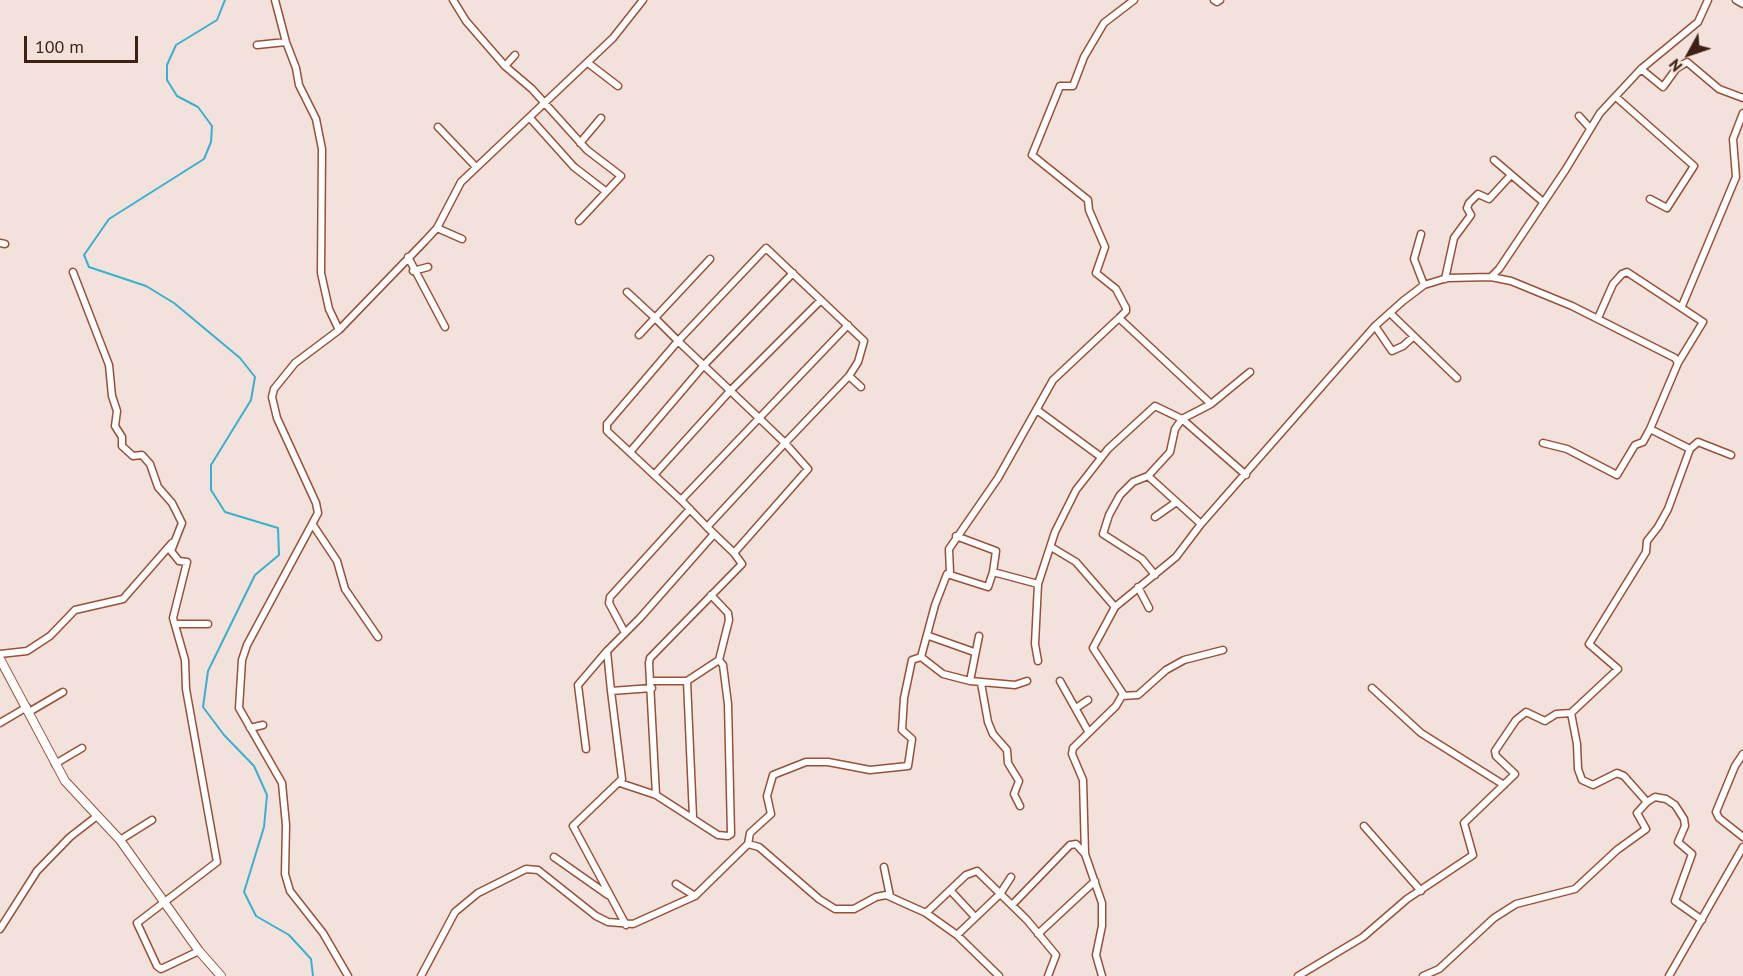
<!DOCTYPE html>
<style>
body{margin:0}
#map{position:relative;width:1743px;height:976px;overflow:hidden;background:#f3e2dc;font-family:"PT Sans",sans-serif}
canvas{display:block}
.north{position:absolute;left:1659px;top:24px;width:60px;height:60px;-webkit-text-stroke:4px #f3e2dc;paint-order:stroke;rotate:230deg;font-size:16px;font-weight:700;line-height:24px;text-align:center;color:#3e2014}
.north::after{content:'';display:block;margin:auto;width:21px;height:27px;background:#3e2014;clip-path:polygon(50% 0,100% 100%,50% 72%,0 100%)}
.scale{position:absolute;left:24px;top:36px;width:114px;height:27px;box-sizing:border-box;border:3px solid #3e2014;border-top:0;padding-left:8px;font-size:18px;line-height:21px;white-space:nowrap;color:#3e2014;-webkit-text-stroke:4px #f3e2dc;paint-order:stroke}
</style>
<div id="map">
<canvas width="1743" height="976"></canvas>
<div class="north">N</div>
<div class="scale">100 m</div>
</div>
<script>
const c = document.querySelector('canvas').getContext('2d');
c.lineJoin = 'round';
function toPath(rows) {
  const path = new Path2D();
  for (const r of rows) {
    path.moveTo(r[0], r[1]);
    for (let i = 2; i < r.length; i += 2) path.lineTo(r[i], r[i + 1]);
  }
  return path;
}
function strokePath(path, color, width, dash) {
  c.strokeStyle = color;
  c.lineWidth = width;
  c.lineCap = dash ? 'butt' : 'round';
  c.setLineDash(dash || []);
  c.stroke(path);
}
strokePath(toPath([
 [225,0,217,20,176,45,167,65,167,80,177,96,198,107,212,126,211,142,204,159,109,219,84,255,89,267,146,286,174,303,240,358,255,377,251,400,211,465,211,490,225,512,278,528,279,555,255,575,208,671,203,707,224,735,254,766,267,795,264,827,244,892,256,916,289,935,311,959,313,976]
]), '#37b0d2', 2);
const minor = toPath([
 [275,0,286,42,296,68,299,85,316,119,322,149,321,273,329,309,339,330],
 [453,0,466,21,505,66,532,89,587,150,621,176,579,221],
 [1134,0,1104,23,1084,57,1073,86,1060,86,1032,155,1088,200,1089,210,1105,247,1096,273,1116,289,1126,308,1126,311,1119,318,1211,404],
 [1214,0,1217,2,1220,0],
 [1736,0,1743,4],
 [257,45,286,42],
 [588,63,618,86],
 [505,66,515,55],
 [1641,69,1663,87,1676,69,1687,62,1719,89,1743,98],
 [1616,97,1694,166,1667,208,1650,199],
 [1579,116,1589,127],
 [530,118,574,167,604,190],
 [438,127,476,167],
 [580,143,601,118],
 [1494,160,1542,201],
 [437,228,462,239],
 [1421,234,1414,259,1424,285],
 [0,243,5,244],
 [408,257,445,327],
 [413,271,428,267],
 [73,272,109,365,112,396,117,411,115,426,122,437,122,446,133,456,142,455,150,464,158,487,172,503,182,523,171,551,179,561,187,562,173,618,185,660,186,689,217,862,137,923,157,966,161,969,199,951],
 [1491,277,1511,281,1572,306,1675,358,1678,363,1650,429,1690,449],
 [1445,279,1454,238,1471,215,1467,208,1469,203,1478,194,1489,199,1511,175],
 [627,292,654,317,678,341,760,419,785,443,808,469,734,553,707,527,681,500,607,431,607,424,678,341,766,248,864,341,858,362,849,376,785,443,707,527],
 [1682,306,1736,177,1733,139,1743,113],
 [1390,313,1457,378],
 [1598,318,1613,284,1622,274,1627,272,1703,322,1678,363],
 [1375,326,1392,351,1403,346,1413,337],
 [639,335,710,259],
 [849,376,861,387],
 [1037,410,1101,457],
 [1543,443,1567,449,1617,475,1635,445,1643,442,1650,429],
 [630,452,704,365,793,273],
 [654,475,730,391,821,300],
 [1148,476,1133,482,1120,495,1109,515,1103,534,1142,559,1155,575],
 [681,500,848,325],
 [1155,517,1175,503],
 [1201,524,1148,476,1170,452,1175,429,1182,419,1211,404,1250,372],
 [313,525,337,561,345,589,378,637],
 [956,536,996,551,993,572,1038,584,1055,532,1076,490,1108,449,1155,406,1182,419,1246,475],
 [1051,547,1076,562,1115,607],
 [950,573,949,549,998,478,1053,380,1119,318],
 [1038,584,1035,644,1038,661],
 [1138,587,1149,608],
 [711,595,728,613,729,620,719,660],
 [175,624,208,624],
 [625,633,609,603,610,597,690,509],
 [929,636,974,652],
 [979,636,970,681,1015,685,1027,681],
 [0,654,27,651,50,636,75,610,123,599,172,543],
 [687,681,693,817],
 [970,681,943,674,921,657,935,605,947,574,988,587,993,572],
 [1060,681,1088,731],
 [981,683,988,722,993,734,1007,750,1008,763,1019,781,1014,794,1020,806],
 [1372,688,1421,733,1504,785],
 [611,691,607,651,640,618,714,534],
 [1122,696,1138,695,1166,670,1184,660,1223,650],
 [1076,708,1088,700],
 [29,712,63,692],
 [0,723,27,707],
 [250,728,263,725],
 [586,749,578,685,607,651],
 [1743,754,1735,766,1716,812,1719,818,1743,837],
 [55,764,82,748],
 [620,783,656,795,718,835,728,836,731,834,728,704,723,665,719,660,687,681,651,681],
 [656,795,649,663,650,658,742,564,734,553],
 [1647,802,1655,797,1666,799,1675,805,1684,819,1685,826,1678,842,1692,854,1675,901,1702,920],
 [1364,826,1421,891],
 [120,840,152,820],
 [748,844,759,847,819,899,835,909,854,909,876,897,886,895,926,913,957,935,999,976],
 [554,857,608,895],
 [884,867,890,896],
 [676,884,695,896],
 [950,890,975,917],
 [1012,905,1070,845,1076,844,1085,854],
 [926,913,966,875,977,871,1027,920,1056,955,1048,976],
 [626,925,573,826,622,779,611,691,652,688],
 [0,929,37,871,70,837,97,816],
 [1038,934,1095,881],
 [957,935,1000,894,1011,877],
 [348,976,323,933,290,891,285,874,286,825,282,783,239,708,242,660,247,645,318,513,316,503,277,418,272,397,274,389,295,363,339,330,425,241,437,228,461,182,613,38,643,0],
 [421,976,455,912,478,893,526,869,538,870,596,916,608,922,633,924,695,896,748,844,750,833,771,814,767,796,773,775,806,762,828,762,870,770,908,766,912,739,902,730,904,698,912,660,921,657],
 [1102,976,1096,955,1102,926,1102,903,1085,854,1083,780,1072,754,1073,748,1116,706,1123,694,1093,648,1115,607,1176,557,1201,524,1330,377,1375,326,1403,301,1424,285,1447,278,1491,277,1499,269,1566,169,1600,113,1641,69,1698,22,1708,0],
 [1298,976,1363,937,1407,899,1473,855,1464,823,1515,774,1496,756,1495,751,1516,720,1526,712,1545,721,1556,714,1571,713],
 [1423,976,1439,969,1494,918,1516,904,1575,889,1617,850,1646,829,1637,813,1647,802,1624,776,1617,773,1593,785,1582,780,1578,769,1577,744,1571,713,1618,669,1589,644,1646,552,1647,541,1658,527,1668,509,1690,449,1698,442,1731,455],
 [1669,976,1743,847]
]);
const tertiary = toPath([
 [0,659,65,781,120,840,199,951,221,976]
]);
strokePath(minor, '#985036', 9);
strokePath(tertiary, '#985036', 10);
strokePath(minor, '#fff', 6);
strokePath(tertiary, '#fff', 8);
</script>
